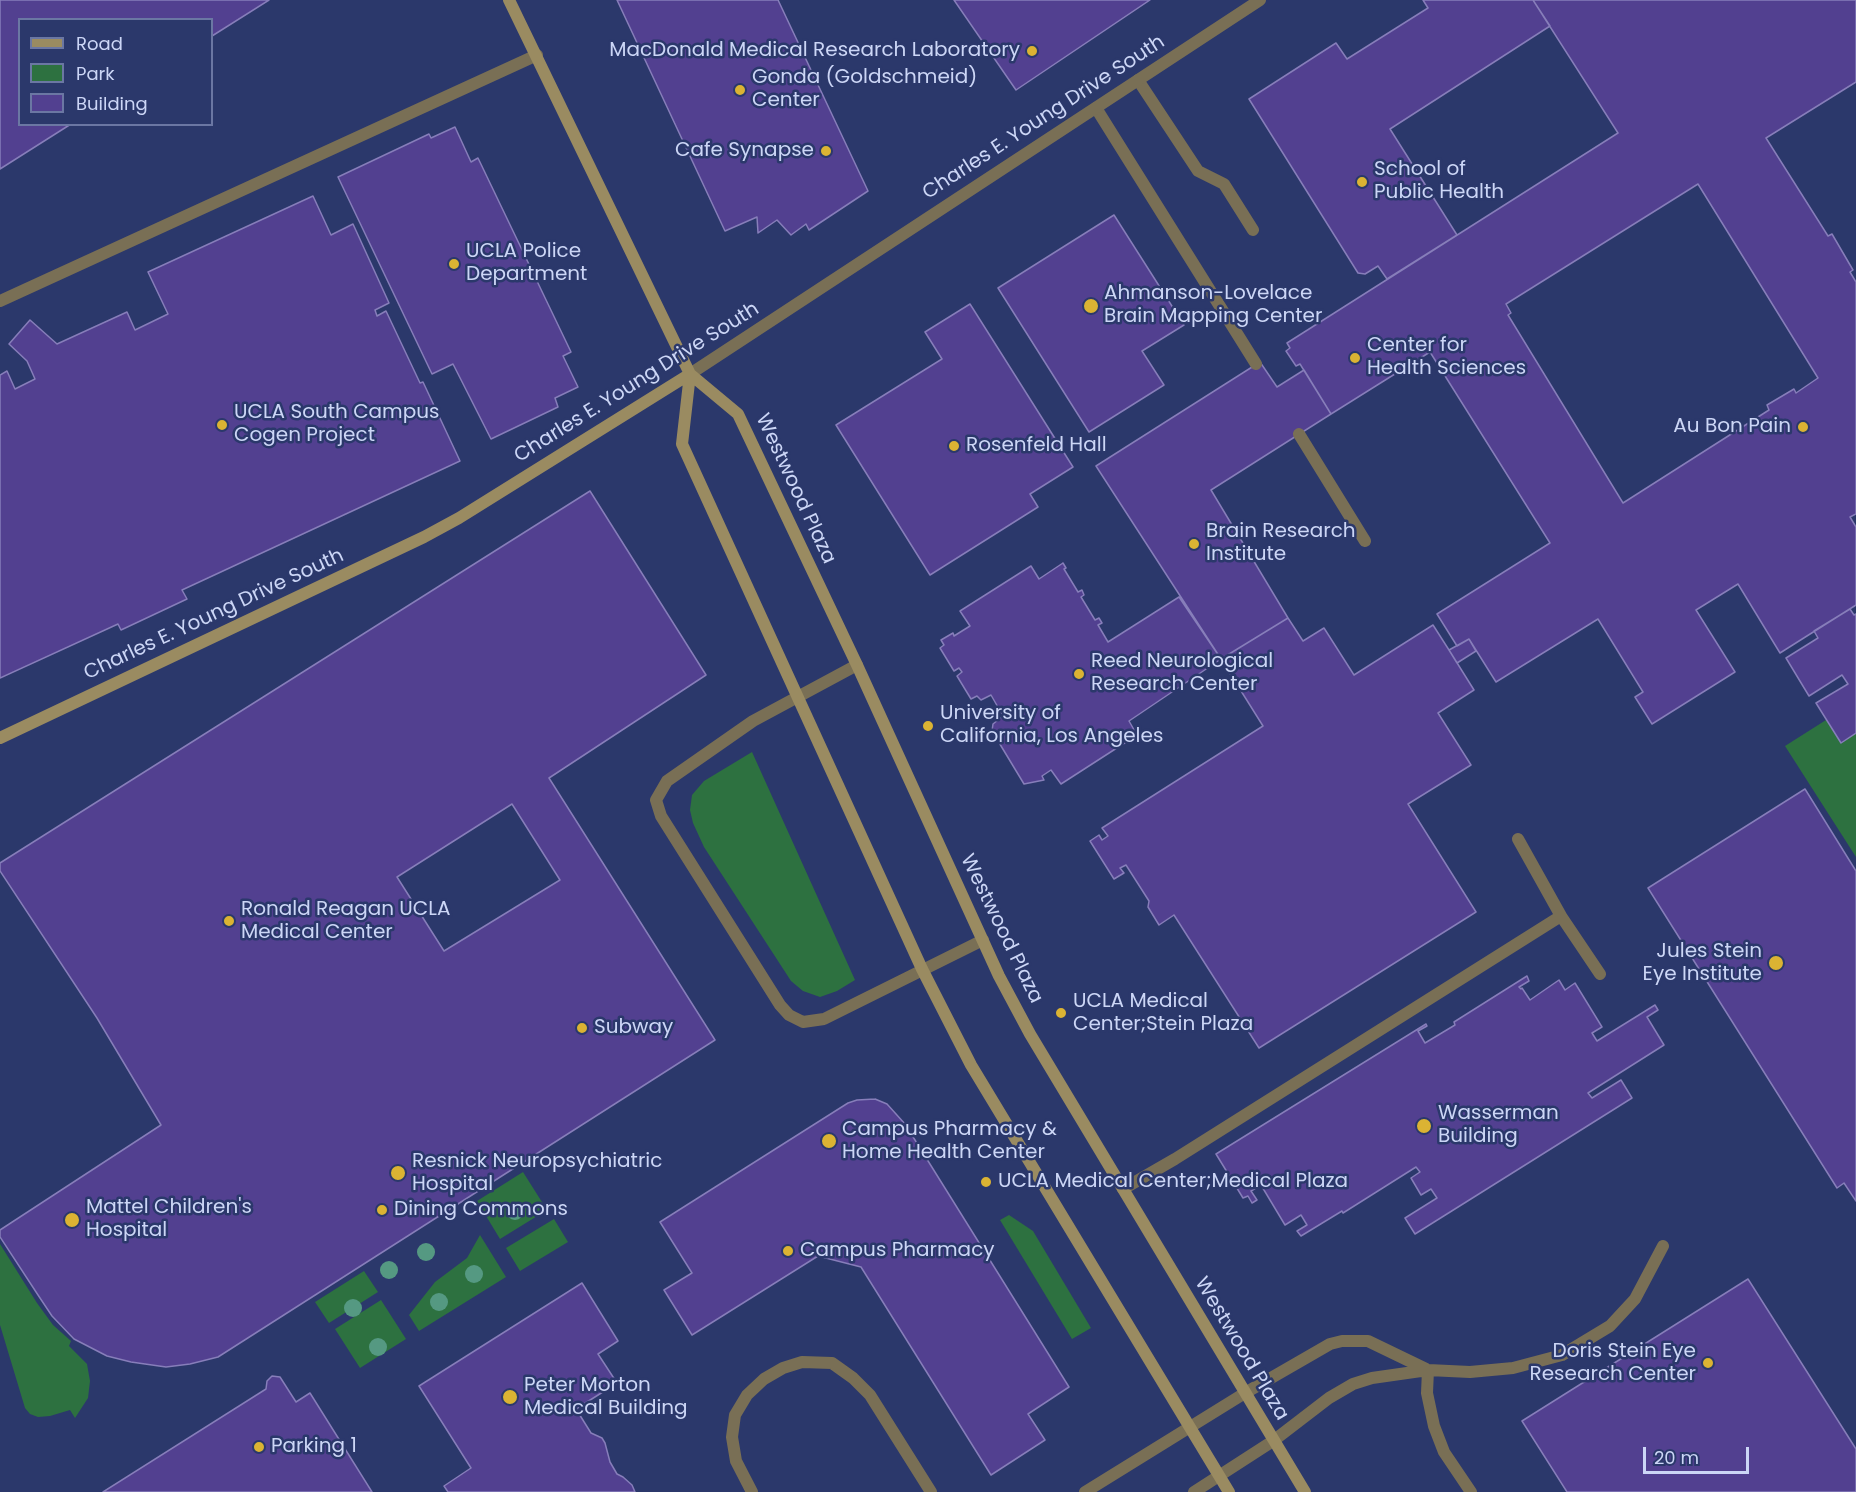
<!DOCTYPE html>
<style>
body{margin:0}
#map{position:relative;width:1856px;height:1492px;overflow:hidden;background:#2b386b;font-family:Poppins,sans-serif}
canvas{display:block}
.legend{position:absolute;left:18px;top:18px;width:195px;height:108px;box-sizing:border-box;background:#2b386b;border:2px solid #6b77a3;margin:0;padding:8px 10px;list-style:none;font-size:18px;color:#ccd6f6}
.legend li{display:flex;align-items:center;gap:12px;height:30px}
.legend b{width:30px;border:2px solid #6b77a3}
.scale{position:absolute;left:1643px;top:1447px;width:106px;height:27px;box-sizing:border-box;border:3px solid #ccd6f6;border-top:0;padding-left:8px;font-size:18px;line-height:21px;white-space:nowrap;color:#ccd6f6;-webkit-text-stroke:4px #2b386b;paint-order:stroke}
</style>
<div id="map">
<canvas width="1856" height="1492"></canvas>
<ul class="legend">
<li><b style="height:8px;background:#9a8b61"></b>Road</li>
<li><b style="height:16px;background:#2d7140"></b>Park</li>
<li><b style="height:16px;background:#524090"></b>Building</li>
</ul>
<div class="scale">20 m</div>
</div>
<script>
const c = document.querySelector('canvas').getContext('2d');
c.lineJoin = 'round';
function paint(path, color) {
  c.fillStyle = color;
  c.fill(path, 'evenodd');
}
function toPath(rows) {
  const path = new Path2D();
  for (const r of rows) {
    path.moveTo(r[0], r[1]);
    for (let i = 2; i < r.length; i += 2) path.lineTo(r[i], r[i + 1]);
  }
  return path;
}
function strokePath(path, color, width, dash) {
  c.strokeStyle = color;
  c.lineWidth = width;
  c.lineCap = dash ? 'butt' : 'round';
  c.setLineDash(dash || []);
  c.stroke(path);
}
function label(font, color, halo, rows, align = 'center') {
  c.font = font + ' Poppins,sans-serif';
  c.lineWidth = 5;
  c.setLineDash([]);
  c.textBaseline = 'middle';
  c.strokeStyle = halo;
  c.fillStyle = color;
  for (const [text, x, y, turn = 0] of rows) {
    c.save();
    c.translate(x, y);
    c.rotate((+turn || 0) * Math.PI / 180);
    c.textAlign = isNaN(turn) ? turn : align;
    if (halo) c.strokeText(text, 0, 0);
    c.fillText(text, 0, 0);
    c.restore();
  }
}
paint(toPath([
 [1856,701,1856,857,1785,746],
 [752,752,855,980,837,991,820,997,803,991,791,981,704,847,693,823,690,810,692,795,704,781],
 [523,1172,547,1210,500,1239,477,1201],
 [1009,1215,1033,1231,1091,1328,1072,1339,1000,1220],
 [554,1219,568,1242,520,1271,506,1248],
 [480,1235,506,1277,419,1331,409,1315,435,1282,467,1258],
 [0,1244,37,1303,53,1325,71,1341,69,1346,87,1364,90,1381,88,1398,75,1418,70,1410,50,1416,38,1417,30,1414,25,1408,0,1325],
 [364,1271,378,1292,329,1323,315,1302],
 [381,1300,406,1339,360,1368,335,1329]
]), '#2d7140');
const building = toPath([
 [0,0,269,0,212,36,212,20,20,20,20,124,71,124,0,169,0,0],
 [617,0,778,0,868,191,809,230,806,224,791,235,777,220,758,233,757,217,725,231,617,0],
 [954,0,1150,0,1016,90,954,0],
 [1423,0,1533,0,1550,26,1390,129,1457,235,1387,279,1378,266,1365,274,1358,273,1249,99,1336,43,1347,59,1428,8,1423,0],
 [1533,0,1856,0,1856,82,1766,138,1828,236,1832,234,1853,270,1850,272,1856,282,1856,514,1850,517,1856,527,1856,605,1780,653,1738,584,1696,610,1735,672,1652,724,1635,697,1643,692,1598,619,1496,682,1469,639,1457,646,1437,614,1550,543,1430,352,1331,414,1300,364,1296,366,1286,351,1290,348,1287,343,1618,133,1533,0],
 [1698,184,1818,378,1796,393,1794,389,1767,405,1769,410,1623,503,1508,315,1511,313,1506,304,1698,184],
 [455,127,471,162,478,158,571,352,563,356,578,387,555,398,558,407,491,439,453,364,432,374,338,177,429,134,431,138,455,127],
 [313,196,331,235,353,224,389,303,375,310,377,316,386,311,420,383,423,382,460,461,182,590,187,599,121,630,118,624,0,678,0,375,7,371,15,389,35,379,27,361,9,344,30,320,57,344,127,312,135,330,168,314,148,272,313,196],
 [1114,215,1184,325,1142,351,1164,385,1089,432,998,288,1114,215],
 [970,304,1073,467,1030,494,1038,507,930,575,836,425,942,359,925,332,970,304],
 [1260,362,1277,387,1304,370,1331,414,1211,490,1288,618,1221,659,1096,466,1260,362],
 [590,491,706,675,549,778,715,1040,218,1357,190,1364,166,1367,131,1362,107,1356,74,1339,52,1316,38,1295,0,1237,0,1230,161,1125,97,1018,0,871,0,863,590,491],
 [512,804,560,880,444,951,397,877,512,804],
 [1063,563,1066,568,1064,569,1078,592,1082,590,1084,595,1081,597,1095,620,1099,618,1102,623,1098,625,1108,642,1179,597,1221,659,1129,721,1137,735,1061,784,1051,770,1042,776,1044,780,1024,784,992,731,993,724,1003,716,991,695,981,700,977,696,971,699,957,676,962,672,959,668,954,671,940,648,944,645,941,640,953,633,954,636,970,626,960,611,1031,566,1039,579,1063,563],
 [1850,609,1854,615,1856,614,1856,733,1841,743,1816,703,1848,684,1842,675,1809,696,1786,658,1818,638,1814,631,1850,609],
 [1288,618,1303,641,1324,628,1354,675,1433,625,1449,650,1474,690,1438,713,1471,765,1408,804,1476,912,1259,1048,1174,915,1159,925,1148,907,1149,901,1126,865,1120,868,1124,873,1114,879,1090,841,1099,835,1102,840,1108,836,1102,828,1263,726,1221,659,1288,618],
 [1469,639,1476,651,1457,663,1449,650,1469,639],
 [1805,789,1856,871,1856,1201,1844,1183,1837,1188,1648,888,1805,789],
 [1527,976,1529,981,1519,987,1521,989,1522,988,1530,1000,1559,980,1565,990,1575,983,1602,1027,1592,1033,1597,1041,1655,1005,1658,1010,1647,1017,1664,1045,1588,1093,1592,1098,1621,1080,1632,1098,1415,1234,1405,1218,1437,1198,1431,1189,1421,1195,1411,1178,1420,1172,1416,1167,1343,1213,1342,1211,1301,1236,1297,1231,1307,1225,1301,1215,1285,1225,1261,1185,1251,1191,1257,1200,1252,1203,1248,1196,1243,1198,1216,1154,1426,1024,1427,1026,1418,1031,1425,1043,1455,1025,1454,1022,1527,976],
 [875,1099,887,1104,905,1124,1069,1387,1028,1414,1045,1440,991,1475,861,1267,818,1256,692,1335,664,1290,692,1273,660,1222,848,1103,857,1100,875,1099],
 [1748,1279,1856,1449,1856,1492,1567,1492,1522,1421,1748,1279],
 [582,1283,618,1341,598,1354,617,1383,576,1409,591,1433,602,1438,605,1443,610,1462,617,1474,623,1477,632,1485,635,1492,448,1492,444,1486,471,1468,419,1386,582,1283],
 [272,1376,280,1377,296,1402,310,1393,372,1492,103,1492,266,1389,267,1381,272,1376]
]);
paint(building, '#524090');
strokePath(building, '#877eba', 1.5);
strokePath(toPath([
 [1138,80,1198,171,1224,184,1253,230],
 [1096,108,1256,364],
 [0,301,537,55],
 [1299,434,1365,541],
 [857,665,753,721,667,781,656,800,661,816,780,1005,789,1015,803,1022,824,1019,983,940],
 [1561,916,1600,974],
 [1123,1189,1175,1159,1561,916,1518,839],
 [1428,1370,1427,1393,1434,1426,1444,1452,1471,1492],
 [752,1492,736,1461,732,1437,735,1415,747,1395,764,1379,783,1368,802,1362,832,1363,853,1378,870,1395,931,1492],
 [1085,1492,1245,1393,1330,1344,1342,1341,1368,1341,1426,1369],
 [1194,1492,1273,1441,1329,1398,1353,1384,1372,1378,1428,1370,1470,1372,1513,1368,1562,1355,1610,1326,1635,1299,1663,1246]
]), '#796f55', 12);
strokePath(toPath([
 [690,374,1260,0]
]), '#796f55', 12);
strokePath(toPath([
 [509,0,690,374,738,414,857,665,999,976,1030,1034,1305,1492],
 [690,374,682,444,922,969,971,1065,1229,1492],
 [0,738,424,537,459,518,690,374]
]), '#9a8b61', 12);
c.fillStyle = '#559982';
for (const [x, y] of [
 [515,1211],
 [426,1252],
 [389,1270],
 [474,1274],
 [439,1302],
 [353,1308],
 [378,1347]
]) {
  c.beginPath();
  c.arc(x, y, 9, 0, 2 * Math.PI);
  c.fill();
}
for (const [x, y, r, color] of [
 [1032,51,6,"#dbb333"],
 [740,90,6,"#dbb333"],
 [826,151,6,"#dbb333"],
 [1362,182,6,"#dbb333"],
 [454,264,6,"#dbb333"],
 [1091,306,8,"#dbb333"],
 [1355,358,6,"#dbb333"],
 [222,425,6,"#dbb333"],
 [1803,427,6,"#dbb333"],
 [954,446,6,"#dbb333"],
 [1194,544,6,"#dbb333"],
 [1079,674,6,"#dbb333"],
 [928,726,6,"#dbb333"],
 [229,921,6,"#dbb333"],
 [1776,963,8,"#dbb333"],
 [1061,1013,6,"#dbb333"],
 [582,1028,6,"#dbb333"],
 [1424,1126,8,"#dbb333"],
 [829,1141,8,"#dbb333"],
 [398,1173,8,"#dbb333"],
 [986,1182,6,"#dbb333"],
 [382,1210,6,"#dbb333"],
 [72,1220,8,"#dbb333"],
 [788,1251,6,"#dbb333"],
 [1708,1363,6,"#dbb333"],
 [510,1397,8,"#dbb333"],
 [259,1447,6,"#dbb333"]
]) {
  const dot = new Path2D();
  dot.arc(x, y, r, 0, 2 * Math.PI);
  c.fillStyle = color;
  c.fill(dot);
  strokePath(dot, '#2b386b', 2);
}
label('20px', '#ccd6f6', '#2b386b', [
 ["MacDonald Medical Research Laboratory",1020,51,"right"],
 ["Gonda (Goldschmeid)",752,78],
 ["Center",752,101],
 ["Cafe Synapse",814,151,"right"],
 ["School of",1374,170],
 ["Public Health",1374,193],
 ["UCLA Police",466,252],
 ["Department",466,275],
 ["Ahmanson-Lovelace",1104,294],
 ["Brain Mapping Center",1104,317],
 ["Center for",1367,346],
 ["Health Sciences",1367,369],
 ["UCLA South Campus",234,413],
 ["Cogen Project",234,436],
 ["Au Bon Pain",1791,427,"right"],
 ["Rosenfeld Hall",966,446],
 ["Brain Research",1206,532],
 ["Institute",1206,555],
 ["Reed Neurological",1091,662],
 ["Research Center",1091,685],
 ["University of",940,714],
 ["California, Los Angeles",940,737],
 ["Ronald Reagan UCLA",241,910],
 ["Medical Center",241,933],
 ["Jules Stein",1762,952,"right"],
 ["Eye Institute",1762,975,"right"],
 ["UCLA Medical",1073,1002],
 ["Center;Stein Plaza",1073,1025],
 ["Subway",594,1028],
 ["Wasserman",1438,1114],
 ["Building",1438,1137],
 ["Campus Pharmacy &",842,1130],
 ["Home Health Center",842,1153],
 ["Resnick Neuropsychiatric",412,1162],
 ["Hospital",412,1185],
 ["UCLA Medical Center;Medical Plaza",998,1182],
 ["Mattel Children's",86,1208],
 ["Hospital",86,1231],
 ["Dining Commons",394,1210],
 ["Campus Pharmacy",800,1251],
 ["Doris Stein Eye",1696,1352,"right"],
 ["Research Center",1696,1375,"right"],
 ["Peter Morton",524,1386],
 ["Medical Building",524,1409],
 ["Parking 1",271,1447]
], 'left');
label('20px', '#ccd6f6', '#2b386b', [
 ["Charles E. Young Drive South",1044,118,-33],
 ["Charles E. Young Drive South",637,383,-32],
 ["Westwood Plaza",795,489,65],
 ["Charles E. Young Drive South",214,615,-25],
 ["Westwood Plaza",1001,929,64],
 ["Westwood Plaza",1241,1349,59]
]);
</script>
